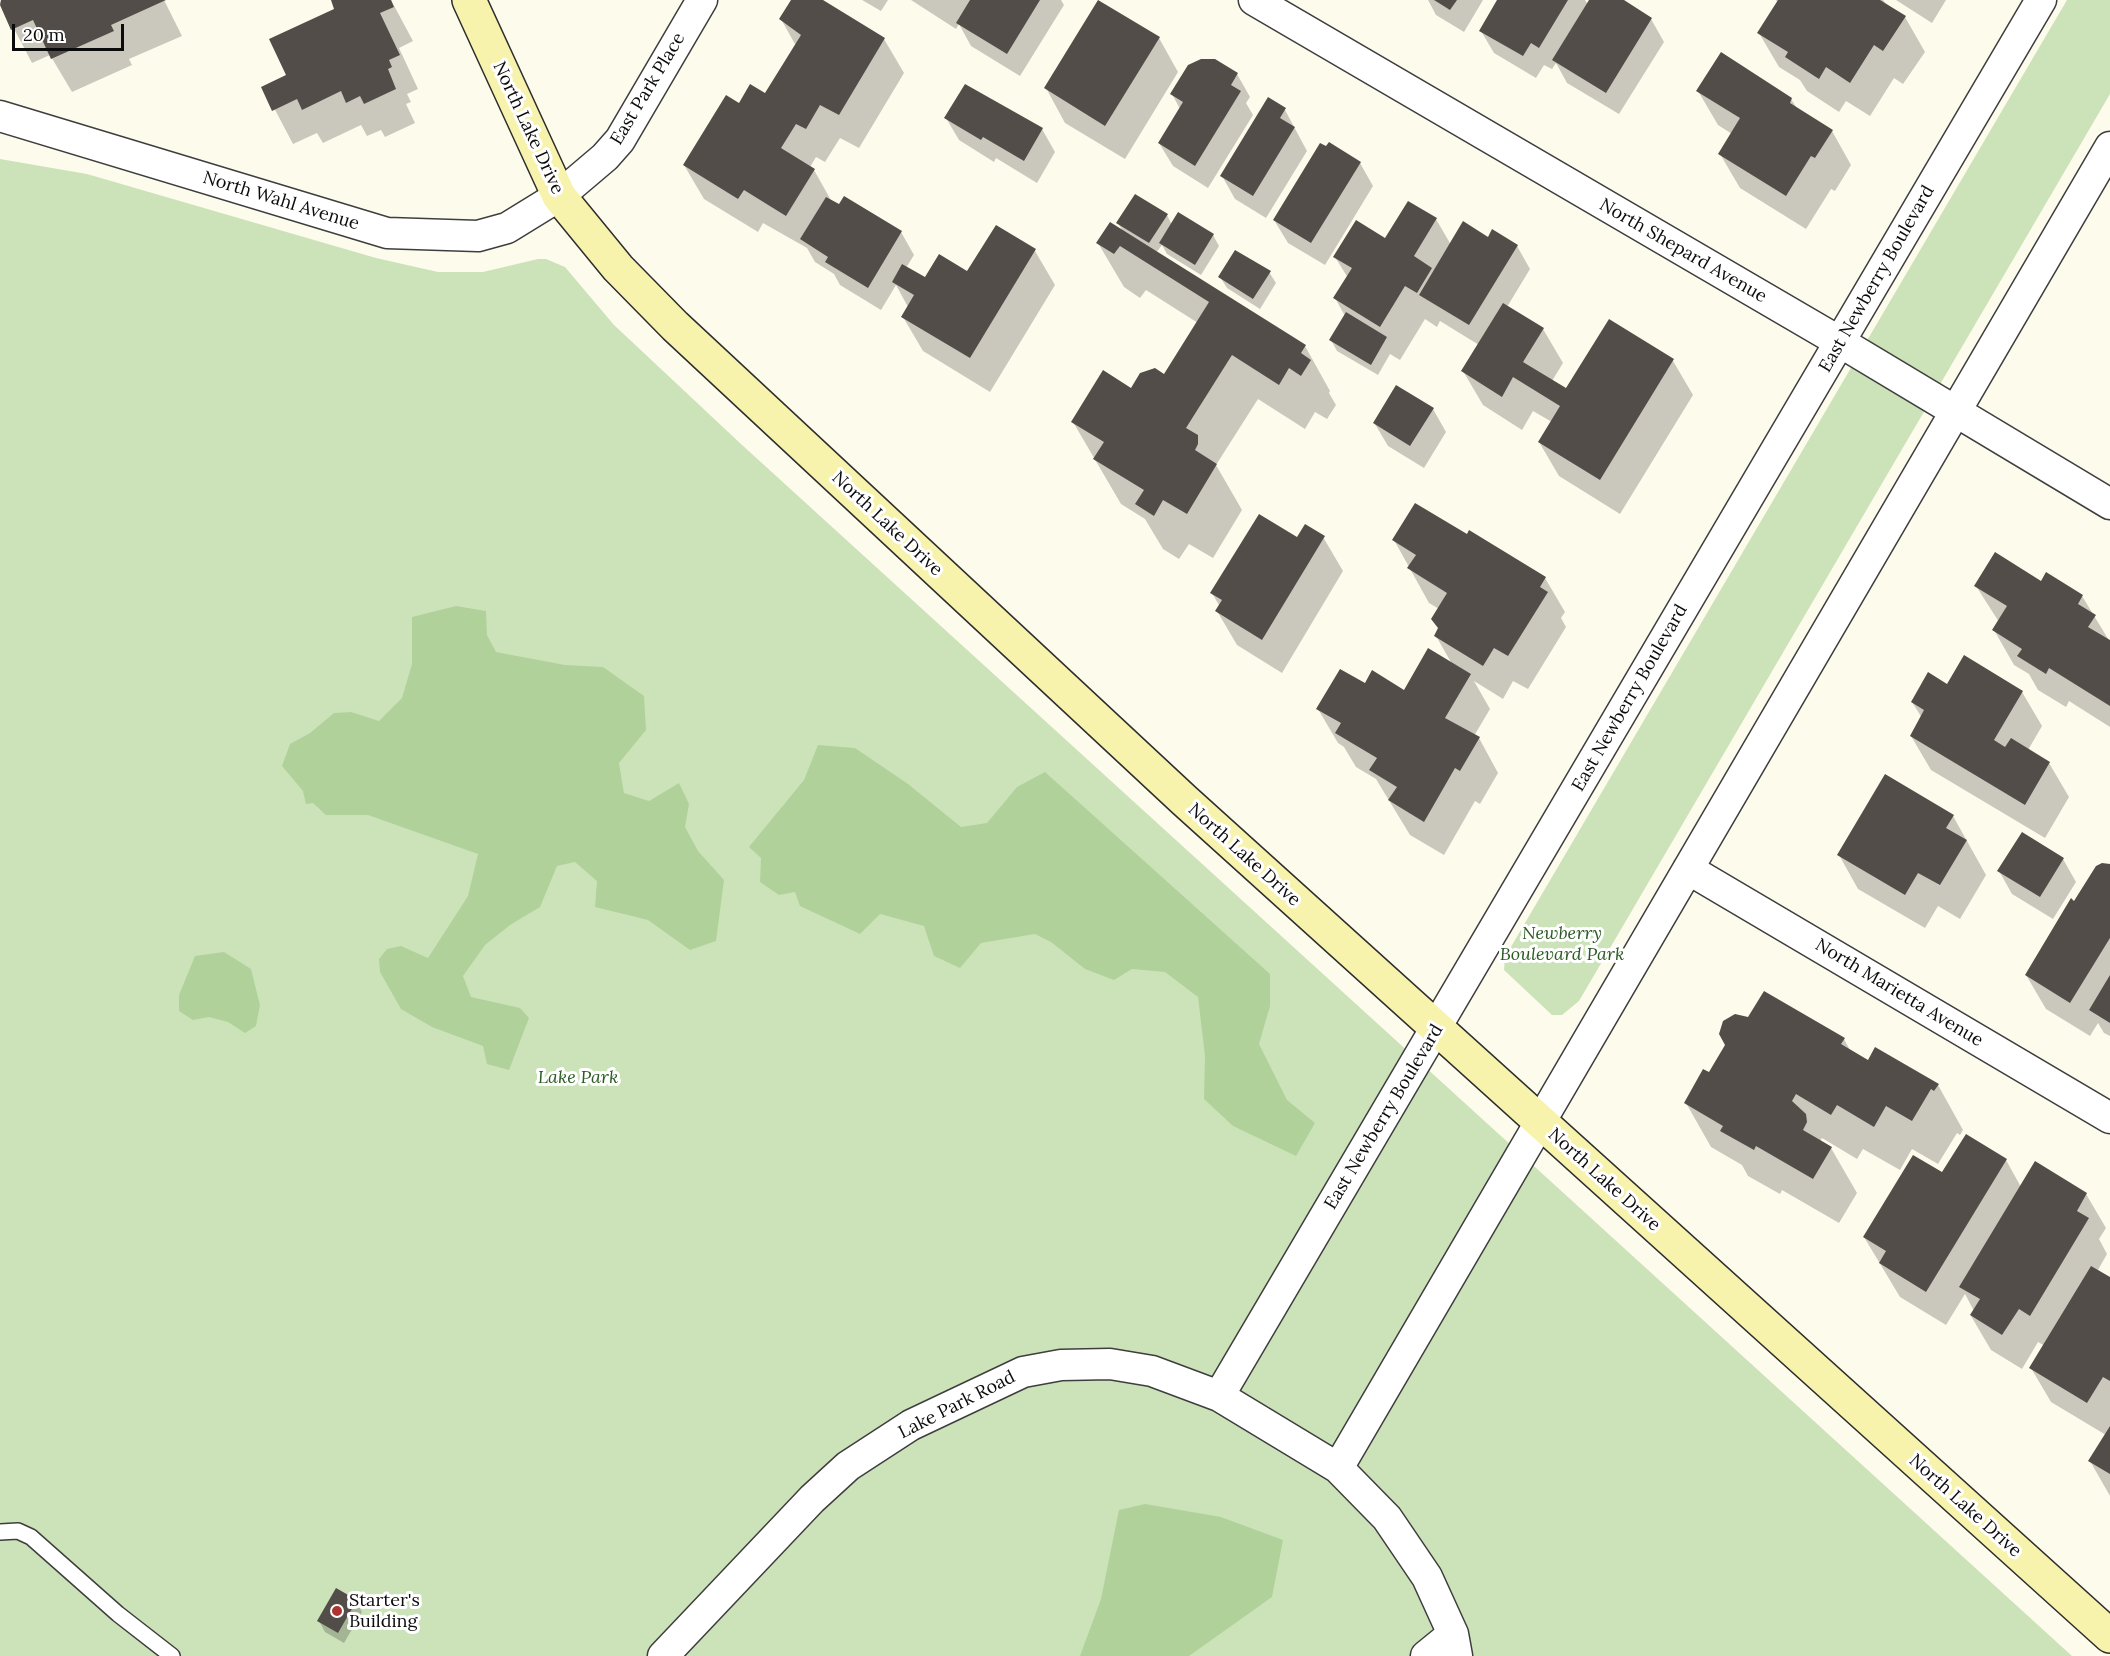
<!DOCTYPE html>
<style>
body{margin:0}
#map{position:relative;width:2110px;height:1656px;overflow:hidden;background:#fdfbeb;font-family:Lora,serif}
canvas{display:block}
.scale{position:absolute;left:12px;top:24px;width:112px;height:27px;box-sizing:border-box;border:3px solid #0b0b0b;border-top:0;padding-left:8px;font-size:18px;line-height:21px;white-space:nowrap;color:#0b0b0b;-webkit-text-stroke:4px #fff;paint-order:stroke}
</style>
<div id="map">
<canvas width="2110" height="1656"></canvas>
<div class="scale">20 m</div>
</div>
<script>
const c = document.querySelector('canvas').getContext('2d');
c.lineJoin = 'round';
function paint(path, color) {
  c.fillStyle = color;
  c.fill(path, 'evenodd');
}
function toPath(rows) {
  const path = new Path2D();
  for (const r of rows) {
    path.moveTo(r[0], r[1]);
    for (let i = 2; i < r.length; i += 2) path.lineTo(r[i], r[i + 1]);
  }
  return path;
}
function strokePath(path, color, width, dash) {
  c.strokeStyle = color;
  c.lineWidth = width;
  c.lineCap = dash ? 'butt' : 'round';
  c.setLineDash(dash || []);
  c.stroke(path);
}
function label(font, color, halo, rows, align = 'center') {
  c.font = font + ' Lora,serif';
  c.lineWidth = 6;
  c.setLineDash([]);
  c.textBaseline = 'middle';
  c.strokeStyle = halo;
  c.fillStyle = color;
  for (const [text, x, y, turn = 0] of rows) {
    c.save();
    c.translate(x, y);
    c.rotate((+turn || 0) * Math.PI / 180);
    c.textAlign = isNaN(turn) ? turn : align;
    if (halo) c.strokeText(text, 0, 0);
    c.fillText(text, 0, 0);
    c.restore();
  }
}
paint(toPath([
 [2067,0,2110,0,2110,94,1579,1001,1562,1015,1552,1015,1504,970,1505,957],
 [0,159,87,174,376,258,438,272,483,272,538,259,546,259,565,267,614,325,741,444,2072,1656,0,1656]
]), '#cce3b9');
paint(toPath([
 [456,606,486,611,487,635,496,652,565,665,603,667,644,696,646,730,619,763,624,793,649,801,679,783,689,804,685,827,698,851,724,880,716,941,690,950,648,920,595,907,597,881,575,862,557,866,540,907,510,925,485,945,463,976,471,997,520,1008,529,1018,509,1070,487,1064,483,1046,432,1027,401,1009,380,972,379,959,387,949,401,946,428,958,468,896,478,854,368,815,326,815,313,803,306,804,303,791,282,766,290,744,310,733,334,713,351,712,379,721,402,698,412,664,412,617],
 [818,745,855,748,908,784,961,827,987,823,1017,787,1045,772,1270,974,1270,1006,1259,1044,1287,1100,1315,1123,1296,1156,1233,1126,1204,1099,1205,1056,1198,997,1165,972,1132,969,1114,980,1085,969,1051,942,1035,934,981,943,960,968,934,956,924,926,880,914,860,934,800,906,795,892,779,895,760,882,761,858,749,847,804,780],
 [224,952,251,969,260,1005,256,1026,245,1033,228,1022,209,1017,193,1020,179,1011,179,995,195,956],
 [1145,1504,1221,1517,1283,1540,1272,1597,1189,1656,1080,1656,1101,1599,1119,1510]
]), '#b0d29a');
paint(toPath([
 [5,0,164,0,182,36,129,59,132,65,72,92,50,55,32,63,0,2],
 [332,0,391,0,413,41,399,48,418,89,407,94,411,102,406,104,415,123,385,137,381,130,367,136,361,125,323,143,317,133,293,144,263,87,288,76,336,9],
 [793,0,820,0,884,39,904,73,859,148,840,138,825,162,816,157,810,167,814,170,832,202,901,232,914,255,906,268,925,279,968,273,996,227,1035,251,1055,285,990,392,923,351,903,317,908,307,896,285,881,310,840,285,834,274,815,262,807,248,763,223,758,232,704,199,684,165,739,105,766,95,796,46,781,19],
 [862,0,888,0,881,11],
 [911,0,1061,0,1064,5,1020,76,971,46,959,24,956,29],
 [1428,0,1483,0,1464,32,1436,15],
 [1499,0,1585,0,1588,5,1591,0,1621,0,1651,19,1664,42,1619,114,1567,83,1556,63,1552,69,1544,65,1536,78,1494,53,1481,31],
 [1776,0,1883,0,1887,6,1905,17,1925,52,1903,84,1894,78,1870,116,1846,101,1839,112,1807,91,1800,80,1779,67,1759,33,1778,3],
 [1896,0,1946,0,1932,23],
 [1159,38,1178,72,1125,159,1065,123,1046,88],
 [1237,74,1250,97,1246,103,1253,115,1208,188,1173,166,1159,143,1180,109,1172,94],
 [1698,91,1791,99,1798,110,1832,131,1851,165,1835,191,1831,189,1806,229,1740,188,1720,154,1732,134,1718,125],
 [1268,99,1285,110,1307,151,1266,218,1235,199,1222,176],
 [946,118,1042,129,1055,152,1037,183,996,158,994,162,959,140],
 [1360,163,1373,186,1325,265,1288,243,1274,220],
 [1167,215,1172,225,1213,235,1219,246,1201,275,1167,254,1162,245,1156,253,1305,346,1330,391,1329,393,1336,405,1327,419,1315,412,1305,429,1258,399,1216,465,1242,510,1213,558,1189,544,1179,559,1163,549,1145,519,1121,504,1073,422,1132,390,1165,376,1198,323,1146,290,1140,298,1124,287,1098,243,1124,233,1118,223],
 [1436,219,1451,245,1488,239,1517,246,1530,269,1507,307,1543,329,1563,363,1552,381,1567,391,1673,361,1693,395,1620,514,1559,476,1539,442,1552,422,1533,411,1522,430,1483,405,1463,371,1479,345,1440,321,1437,327,1425,319,1400,360,1390,354,1378,375,1337,351,1331,340,1345,316,1335,298,1348,278,1335,257],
 [1269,272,1276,283,1260,309,1227,288,1220,277],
 [1433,409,1446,432,1424,468,1388,446,1375,424],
 [1468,536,1545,578,1565,612,1561,618,1566,627,1528,689,1513,681,1503,699,1474,681,1490,709,1474,736,1479,738,1498,773,1480,804,1475,801,1444,855,1410,835,1376,779,1356,767,1344,747,1338,743,1318,709,1365,685,1405,692,1452,664,1436,636,1439,629,1439,609,1429,603,1394,540],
 [1323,537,1343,571,1282,673,1237,645,1217,611,1220,607,1212,593,1298,539],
 [2047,574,2082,596,2110,642,2110,727,2069,701,2066,707,2038,690,2029,674,2014,665,1994,630,1999,622,1976,586,2042,583],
 [1947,686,2022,692,2042,726,2028,750,2049,763,2069,797,2045,838,1931,770,1911,736,1922,718,1912,702],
 [1953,816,1986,875,1960,919,1938,906,1925,928,1858,889,1839,855],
 [2063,859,2076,882,2053,919,2012,894,1999,871],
 [2110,865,2110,1036,2104,1033,2098,1023,2090,1036,2046,1009,2026,975],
 [1844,1039,1851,1052,1868,1062,1938,1085,1963,1130,1960,1135,1957,1133,1938,1164,1912,1149,1900,1170,1863,1149,1857,1159,1822,1138,1820,1141,1831,1148,1857,1193,1839,1223,1782,1190,1780,1194,1748,1176,1742,1165,1711,1147,1686,1103,1709,1074],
 [2006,1160,2021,1187,2086,1194,2106,1228,2099,1239,2107,1254,2098,1270,2110,1279,2110,1496,2090,1461,2106,1435,2051,1402,2031,1368,2045,1346,2038,1342,2022,1369,1991,1350,1971,1316,1974,1311,1965,1294,1946,1325,1900,1297,1864,1237,1942,1174],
 [356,1601,362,1612,344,1643,325,1632,319,1621]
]), '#0003');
paint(toPath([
 [166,0,111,25,114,31,51,59,33,20,11,30,0,5,1,0],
 [331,0,391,0,394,7,380,13,400,55,389,60,392,67,388,69,396,89,364,104,360,96,346,103,341,91,302,110,297,99,272,111,261,87,286,75,269,39,334,9],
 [791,0,823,0,885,38,839,115,820,105,806,129,796,124,781,148,815,169,786,216,744,190,738,199,683,165,726,95,739,103,750,84,765,93,801,35,779,19],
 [970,0,1040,0,1007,54,956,23],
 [1098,0,1160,37,1105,126,1044,88],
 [1434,0,1457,0,1450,10],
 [1497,0,1568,0,1539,48,1531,43,1523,56,1479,31],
 [1589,0,1624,0,1652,18,1606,93,1552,60],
 [1778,0,1880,0,1906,16,1883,51,1874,45,1850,83,1826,67,1819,79,1785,57,1788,52,1757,33],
 [1721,52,1792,98,1790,103,1833,130,1815,158,1811,156,1786,196,1718,154,1740,118,1696,91],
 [1201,59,1215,59,1238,73,1231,85,1241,91,1195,166,1158,143,1183,102,1170,94,1188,65],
 [965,84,1043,128,1024,161,983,137,981,140,944,118],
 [1268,97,1286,108,1280,118,1295,127,1253,196,1220,176],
 [1329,142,1361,162,1311,243,1273,220,1320,143,1326,146],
 [1135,194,1168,214,1149,243,1116,223],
 [844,196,902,231,868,288,825,262,828,257,800,239,826,197,839,204],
 [1408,201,1437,218,1414,256,1432,268,1417,293,1405,286,1380,327,1333,298,1352,268,1333,257,1356,220,1385,238],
 [1178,212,1214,234,1195,265,1159,243],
 [1463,221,1488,237,1492,229,1518,245,1469,325,1419,295],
 [1110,222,1306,345,1301,353,1311,360,1301,376,1289,368,1279,385,1232,355,1186,428,1198,435,1198,444,1195,450,1217,464,1187,514,1163,500,1154,516,1135,504,1144,490,1093,459,1104,442,1071,422,1103,370,1131,388,1140,373,1155,368,1164,374,1209,302,1120,246,1114,254,1096,243],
 [996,225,1036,249,970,358,901,317,914,295,892,282,902,264,925,277,939,254,967,271],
 [1235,250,1271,271,1253,299,1218,277],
 [1503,303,1544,328,1523,362,1566,388,1609,319,1674,359,1600,480,1538,442,1560,406,1513,377,1502,397,1461,371],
 [1346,312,1387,337,1371,365,1329,340],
 [1396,385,1434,408,1410,446,1373,423],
 [1415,503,1467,534,1469,530,1546,577,1540,587,1548,592,1508,656,1494,648,1483,666,1434,636,1438,628,1431,619,1447,593,1407,568,1416,555,1392,540],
 [1259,514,1297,537,1305,524,1325,536,1262,640,1215,611,1222,600,1210,593],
 [1995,552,2041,581,2046,572,2083,595,2078,604,2096,615,2088,627,2110,640,2110,706,2049,668,2046,674,2017,656,2022,649,1992,630,2007,606,1974,586],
 [1428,648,1471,674,1445,718,1480,737,1460,771,1455,768,1424,822,1388,800,1397,787,1369,770,1377,758,1335,733,1341,723,1316,709,1340,669,1365,683,1372,670,1404,690],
 [1964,655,2023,691,1994,740,2005,747,2011,738,2050,762,2025,805,1910,736,1924,710,1911,702,1928,672,1947,684],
 [1885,774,1954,815,1946,828,1967,840,1940,885,1918,873,1905,895,1837,855],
 [2022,832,2064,858,2040,897,1997,871],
 [2102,863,2110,864,2110,938,2070,1003,2025,975,2071,898,2074,901,2096,866],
 [2110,975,2110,1023,2089,1010],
 [1764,991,1845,1038,1841,1044,1868,1060,1875,1047,1939,1084,1934,1091,1931,1089,1912,1121,1886,1106,1874,1127,1837,1105,1831,1115,1796,1094,1792,1101,1806,1114,1807,1122,1803,1130,1832,1147,1813,1179,1756,1146,1754,1150,1720,1131,1723,1126,1684,1103,1703,1069,1709,1072,1725,1045,1719,1034,1723,1021,1735,1014,1748,1017],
 [1966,1134,2007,1159,1926,1292,1879,1263,1886,1251,1863,1237,1913,1155,1942,1172],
 [2035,1161,2087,1193,2077,1211,2089,1218,2030,1316,2019,1309,2002,1335,1970,1315,1980,1299,1959,1287],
 [2091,1266,2110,1277,2110,1381,2103,1377,2087,1403,2029,1368],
 [2110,1426,2110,1474,2088,1461],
 [336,1588,357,1600,338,1633,317,1621]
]), '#524d49');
const lane = toPath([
 [0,1532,18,1531,31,1537,118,1614,172,1656]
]);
const street = toPath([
 [1254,0,1840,342,2110,504],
 [0,116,387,233,478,236,507,228,559,196,605,157,620,140,702,0],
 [1688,869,2110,1118],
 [1219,1396,2041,0],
 [1338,1468,2110,147],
 [663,1656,812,1499,848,1466,911,1425,1023,1372,1061,1365,1110,1364,1152,1371,1219,1396,1338,1468,1387,1518,1427,1577,1453,1634,1457,1656],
 [1426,1656,1453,1634]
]);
const secondary = toPath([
 [469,0,559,196,618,268,675,326,1184,800,2110,1636]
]);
strokePath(lane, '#3e3e3e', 18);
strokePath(street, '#3e3e3e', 33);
strokePath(secondary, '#2d2d2d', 36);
strokePath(lane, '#fff', 15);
strokePath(street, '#fff', 30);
strokePath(secondary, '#f7f3ad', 33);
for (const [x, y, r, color] of [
 [337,1611,6,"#ac3432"]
]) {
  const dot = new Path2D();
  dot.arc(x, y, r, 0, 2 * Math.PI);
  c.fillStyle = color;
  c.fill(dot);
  strokePath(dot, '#fff', 2);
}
label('18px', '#0b0b0b', '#fff', [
 ["East Park Place",648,89,-59],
 ["North Lake Drive",528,128,65],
 ["North Wahl Avenue",281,201,17],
 ["North Shepard Avenue",1683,251,30],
 ["East Newberry Boulevard",1877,279,-60],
 ["North Lake Drive",887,524,43],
 ["East Newberry Boulevard",1630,698,-60],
 ["North Lake Drive",1244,855,42],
 ["North Marietta Avenue",1899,993,31],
 ["East Newberry Boulevard",1384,1117,-59],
 ["North Lake Drive",1604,1180,42],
 ["Lake Park Road",957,1405,-27],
 ["North Lake Drive",1965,1506,42]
]);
label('italic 18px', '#2b5b23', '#fff', [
 ["Newberry",1562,934],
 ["Boulevard Park",1562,955],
 ["Lake Park",578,1078]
]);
label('18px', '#0b0b0b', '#fff', [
 ["Starter's",349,1601],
 ["Building",349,1622]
], 'left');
</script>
